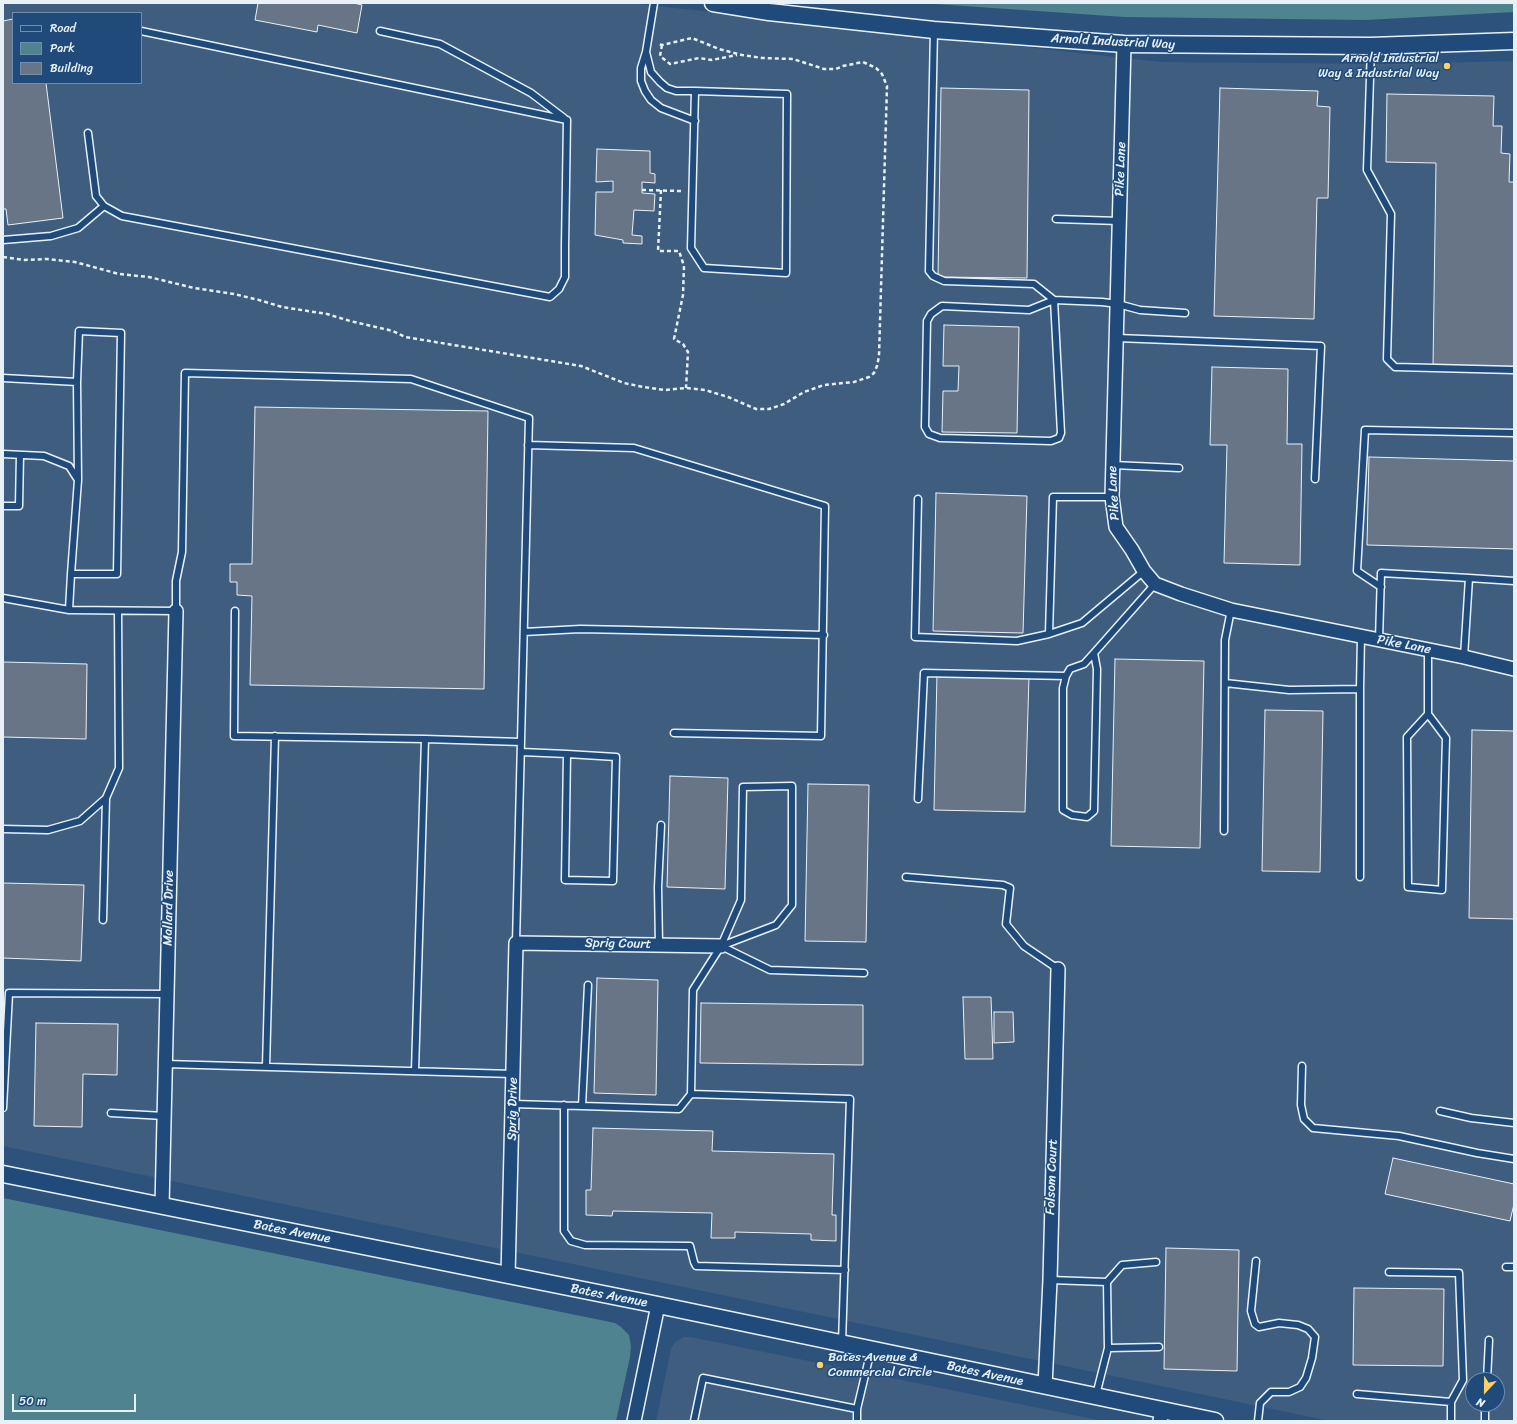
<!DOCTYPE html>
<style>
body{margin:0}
#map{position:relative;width:1517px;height:1424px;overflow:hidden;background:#2d537c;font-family:Sriracha,sans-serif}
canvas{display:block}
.frame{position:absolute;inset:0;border:4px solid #e8f1f8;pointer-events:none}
.legend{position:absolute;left:12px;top:12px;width:130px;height:72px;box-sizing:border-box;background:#1f4a7a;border:1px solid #6f8dac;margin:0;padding:5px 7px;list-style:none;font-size:12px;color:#e8f1f8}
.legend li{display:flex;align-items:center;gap:8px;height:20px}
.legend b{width:20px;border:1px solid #6f8dac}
.north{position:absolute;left:1465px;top:1372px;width:40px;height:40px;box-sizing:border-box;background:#1f4a7a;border:1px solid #6f8dac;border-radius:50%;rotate:202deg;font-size:11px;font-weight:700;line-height:16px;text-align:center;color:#e8f1f8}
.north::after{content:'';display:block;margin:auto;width:14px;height:18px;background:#ffd166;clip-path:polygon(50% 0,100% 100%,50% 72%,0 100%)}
.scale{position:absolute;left:12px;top:1394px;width:124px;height:18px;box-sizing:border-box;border:2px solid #e8f1f8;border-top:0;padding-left:5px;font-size:12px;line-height:14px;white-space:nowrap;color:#e8f1f8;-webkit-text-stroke:3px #1f4a7a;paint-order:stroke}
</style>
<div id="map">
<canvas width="1517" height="1424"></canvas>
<div class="frame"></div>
<ul class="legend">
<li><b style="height:5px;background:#1f4a7a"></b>Road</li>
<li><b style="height:11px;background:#4f8390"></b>Park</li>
<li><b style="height:11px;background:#677586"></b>Building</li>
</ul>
<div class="north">N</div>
<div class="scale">50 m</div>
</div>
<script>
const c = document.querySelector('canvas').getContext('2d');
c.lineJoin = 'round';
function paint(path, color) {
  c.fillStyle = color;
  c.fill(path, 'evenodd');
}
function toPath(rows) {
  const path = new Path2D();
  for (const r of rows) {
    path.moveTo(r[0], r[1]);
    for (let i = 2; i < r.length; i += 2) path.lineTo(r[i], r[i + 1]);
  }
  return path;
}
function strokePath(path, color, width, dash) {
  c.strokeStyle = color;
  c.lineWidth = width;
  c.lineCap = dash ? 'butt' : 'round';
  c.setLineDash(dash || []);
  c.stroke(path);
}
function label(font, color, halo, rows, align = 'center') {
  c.font = font + ' Sriracha,sans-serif';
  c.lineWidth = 3;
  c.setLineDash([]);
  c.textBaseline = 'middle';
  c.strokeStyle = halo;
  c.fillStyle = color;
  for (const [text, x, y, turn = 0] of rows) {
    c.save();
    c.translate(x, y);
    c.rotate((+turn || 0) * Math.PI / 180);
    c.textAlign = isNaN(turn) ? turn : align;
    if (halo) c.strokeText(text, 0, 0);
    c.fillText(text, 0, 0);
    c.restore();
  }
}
paint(toPath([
 [3,3,630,3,1161,62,1388,64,1514,61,1514,1421,1330,1421,3,1146],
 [13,13,141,13,141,83,13,83],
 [1473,1380,1497,1380,1497,1404,1473,1404],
 [684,1337,691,1337,1103,1421,656,1421,671,1349,675,1342]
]), '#3e5d7f');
paint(toPath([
 [921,3,1514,3,1514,12,1366,20,1124,17],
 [3,1198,615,1323,621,1327,629,1335,631,1346,630,1357,616,1421,3,1421]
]), '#4f8390');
const building = toPath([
 [258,3,354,3,362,5,357,33,318,25,317,32,255,20,258,3],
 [13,19,13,83,46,83,63,218,8,225,6,209,3,209,3,21,13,19],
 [941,88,1029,90,1027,278,938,277,941,88],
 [1220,88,1318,91,1317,106,1330,107,1328,198,1317,198,1314,319,1214,316,1220,88],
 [1387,94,1494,96,1493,126,1502,126,1501,153,1510,154,1509,182,1514,182,1514,367,1433,366,1436,163,1386,162,1387,94],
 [597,149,650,151,650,173,655,174,655,183,642,182,642,193,655,194,654,211,634,210,632,235,642,236,642,244,623,243,623,240,595,235,596,192,613,192,613,181,596,182,597,149],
 [944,325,1019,327,1017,433,942,432,943,391,958,391,959,366,943,366,944,325],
 [1212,367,1288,369,1287,444,1302,444,1300,565,1224,563,1227,445,1210,445,1212,367],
 [255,407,488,411,484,689,250,685,252,596,237,595,237,582,230,582,230,564,252,564,255,407],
 [1369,457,1514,461,1514,549,1367,545,1369,457],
 [936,493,1027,496,1023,633,933,631,936,493],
 [1115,659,1204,661,1200,848,1111,846,1115,659],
 [3,662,87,664,86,739,3,737,3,662],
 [937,674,1029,676,1025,812,934,810,937,674],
 [1265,710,1323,711,1320,872,1262,871,1265,710],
 [1472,730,1514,731,1514,919,1469,918,1472,730],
 [670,776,728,778,725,889,667,887,670,776],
 [808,784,869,785,866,942,805,941,808,784],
 [3,883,84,885,81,961,3,958,3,883],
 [597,978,658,980,656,1095,594,1093,597,978],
 [963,997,991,997,993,1059,965,1059,963,997],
 [701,1003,863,1005,863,1065,700,1063,701,1003],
 [994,1012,1013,1012,1014,1042,994,1043,994,1012],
 [36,1023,118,1024,117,1075,83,1074,82,1127,34,1126,36,1023],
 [593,1128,713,1131,712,1151,834,1154,832,1215,836,1215,836,1241,811,1240,811,1234,735,1232,735,1238,711,1238,712,1213,613,1211,612,1216,586,1215,586,1190,591,1190,593,1128],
 [1393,1158,1514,1184,1514,1204,1510,1221,1385,1194,1393,1158],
 [1166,1248,1239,1250,1237,1371,1164,1369,1166,1248],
 [1354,1288,1444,1289,1443,1366,1353,1365,1354,1288]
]);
paint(building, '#677586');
strokePath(building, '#e8f1f8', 1);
const service = toPath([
 [654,3,646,52,641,68,641,81,645,91,651,100,661,108,695,121],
 [934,30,929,271,933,276,944,281,1034,284,1054,300,1061,433,1059,438,1051,441,940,438,929,434,925,427,927,321,931,314,942,306,1029,310,1054,300,1102,302,1118,304,1140,310,1185,313],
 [141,31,567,120],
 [380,31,440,44,531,93,564,118],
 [1371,47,1367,170,1391,214,1387,359,1395,367,1514,370],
 [646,52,651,72,660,82,667,88,676,91,695,91],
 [695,91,787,94,786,273,704,268,691,248,695,91],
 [88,133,96,196,104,206,122,216,550,297,559,289,565,277,565,246,567,120],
 [1056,219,1119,221],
 [3,240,51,236,78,228,104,206],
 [1117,338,1321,346,1315,479],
 [3,378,77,382],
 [528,445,634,448,825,506,821,736,674,733],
 [3,454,44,456,69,466,78,480,71,574,69,610],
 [1113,465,1179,468],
 [918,499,915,637,1017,641,1049,634,1082,623,1144,571],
 [3,506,19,506,20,455],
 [71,574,117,574,121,333,79,331,77,382,78,480],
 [1381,587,1357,571,1365,430,1514,433],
 [3,598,69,610,176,611,176,581,182,552,185,373,411,379,529,418,516,943],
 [235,611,234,736,425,739],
 [524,632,580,629,629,630,824,635],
 [1049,634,1053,497,1112,497],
 [1379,640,1381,573,1469,578],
 [1094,653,1097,669,1094,811,1087,817,1072,815,1063,810,1063,688,1066,676,1070,669,1084,664,1094,653,1155,584],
 [1464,657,1469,578,1514,581],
 [1225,683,1289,690,1360,689],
 [1428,714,1407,737,1408,887,1442,890,1446,738,1428,714,1428,649],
 [521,752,567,754,616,757,613,881,565,880,567,754],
 [918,799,924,673,1066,676],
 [3,829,48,830,80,821,106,798,119,768,118,611],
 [1224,831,1225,640,1231,610],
 [906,877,1003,885,1010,888,1006,924,1024,946,1058,969],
 [1360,877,1360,689,1361,636],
 [103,920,106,798],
 [659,945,658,887,661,825],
 [721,946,776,925,792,905,792,786,743,787,741,900,721,946,693,990,691,1094,850,1099,842,1343],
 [721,946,770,970,864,973],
 [588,985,582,1106,679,1109,691,1094],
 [165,1064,513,1074],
 [1302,1066,1301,1105,1304,1119,1313,1128,1399,1136,1477,1153,1514,1159],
 [266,1067,275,736],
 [415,1071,425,739,521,742],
 [513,1104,582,1106],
 [564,1105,564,1231,571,1241,585,1245,690,1246,694,1262,696,1266,845,1270],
 [3,1108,9,993,168,994],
 [1440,1111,1471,1118,1514,1123],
 [111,1113,164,1116],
 [1256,1261,1251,1311,1255,1324,1259,1327,1279,1323,1298,1325,1308,1329,1315,1337,1312,1358,1306,1378,1300,1387,1289,1392,1271,1392,1260,1403,1258,1421],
 [1506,1267,1514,1267],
 [1389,1272,1459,1273,1463,1380,1451,1402],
 [1050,1280,1107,1282,1108,1348],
 [1107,1282,1122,1265,1156,1262],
 [1487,1380,1489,1340],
 [1357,1394,1451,1402,1451,1421],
 [1096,1395,1108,1348,1159,1347],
 [694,1421,703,1378,857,1409],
 [857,1421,857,1409,871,1350],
 [1485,1421,1485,1404]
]);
const minor = toPath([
 [1124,44,1112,497,1116,527,1132,550,1144,571,1155,584,1181,594,1231,610,1464,657,1514,669],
 [162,1206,176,611],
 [508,1276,516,943,721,946],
 [1045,1386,1050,1280,1058,969],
 [634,1421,658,1305],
 [1160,1421,1162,1410]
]);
const tertiary = toPath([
 [713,3,769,12,934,30,1124,44,1371,46,1514,41],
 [3,1174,658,1305,1215,1421]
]);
strokePath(service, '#e8f1f8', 9);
strokePath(minor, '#e8f1f8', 16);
strokePath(tertiary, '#e8f1f8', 19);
strokePath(toPath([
 [662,45,660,56,670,64,699,58,712,60,737,55],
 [642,190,681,191],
 [661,190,658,251,679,251,684,266,683,295,674,339,683,344,688,352,686,388],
 [3,257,25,260,47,259,75,262,119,274,149,277,194,288,234,294,259,300,282,307,327,314,350,321,393,331,405,337,581,366,624,383,643,387,665,390,686,388,705,390,728,397,756,409,769,409,784,404,804,392,824,385,854,382,869,377,874,373,877,366,879,356,887,86,882,74,876,68,863,62,843,66,836,69,824,69,793,59,762,58,742,55,719,49,692,38,662,45,658,44]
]), '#e8f1f8', 2.5, [4, 3]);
strokePath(service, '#1f4a7a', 6);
strokePath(minor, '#1f4a7a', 13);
strokePath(tertiary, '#1f4a7a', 16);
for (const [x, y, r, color] of [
 [1447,66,4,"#ffd166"],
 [820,1365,4,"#ffd166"]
]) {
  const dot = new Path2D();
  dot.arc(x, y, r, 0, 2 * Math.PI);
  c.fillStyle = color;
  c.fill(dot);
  strokePath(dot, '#1f4a7a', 1.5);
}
label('13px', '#e8f1f8', '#1f4a7a', [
 ["Arnold Industrial Way",1113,42,3],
 ["Pike Lane",1121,169,-88],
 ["Pike Lane",1114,493,-93],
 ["Pike Lane",1404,645,11],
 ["Mallard Drive",169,908,-89],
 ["Sprig Court",618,944,1],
 ["Sprig Drive",513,1109,-89],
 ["Folsom Court",1052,1177,-88],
 ["Bates Avenue",292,1232,11],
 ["Bates Avenue",609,1296,11],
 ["Bates Avenue",985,1374,12]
]);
label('13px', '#e8f1f8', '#1f4a7a', [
 ["Arnold Industrial",1439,59],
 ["Way & Industrial Way",1439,74],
 ["Bates Avenue &",828,1358,"left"],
 ["Commercial Circle",828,1373,"left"]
], 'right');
</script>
